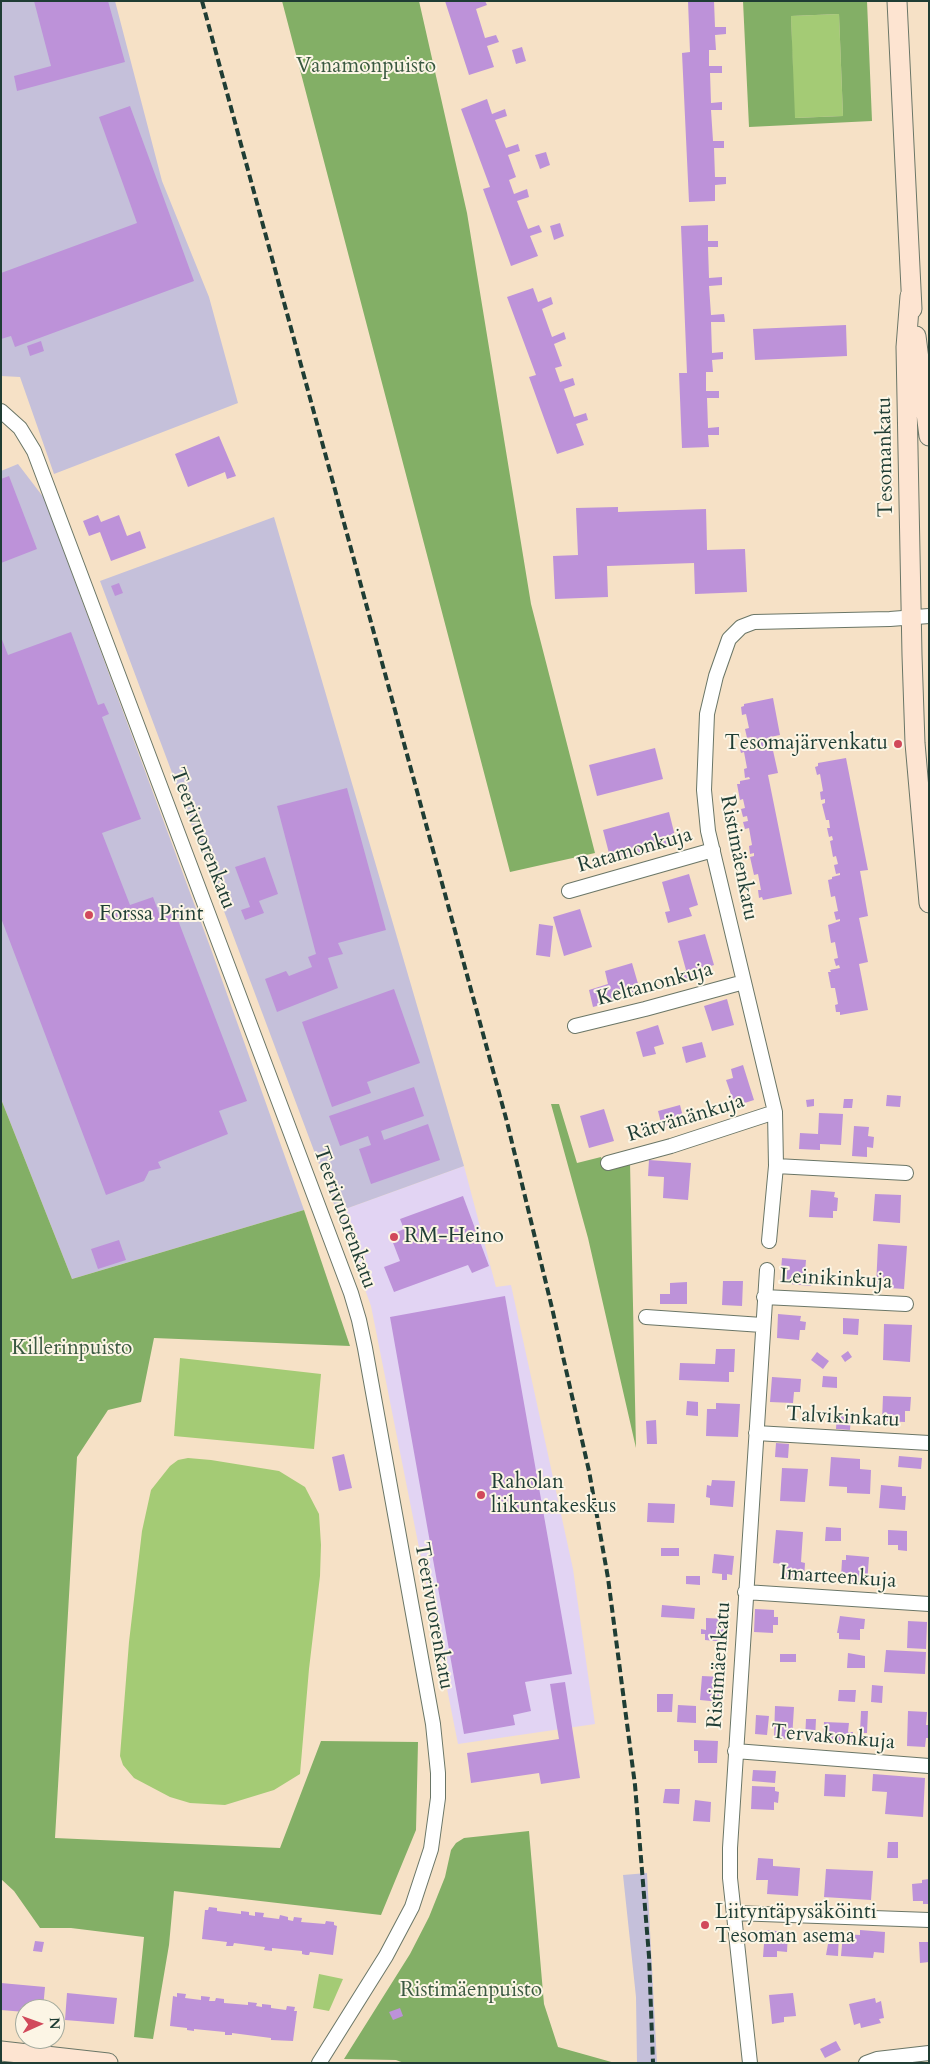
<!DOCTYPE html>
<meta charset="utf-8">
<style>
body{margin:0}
#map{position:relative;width:930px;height:2064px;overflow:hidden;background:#f6e1c6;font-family:Cardo,serif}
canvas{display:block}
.frame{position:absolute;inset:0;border:2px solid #1f3d34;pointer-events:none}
.north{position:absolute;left:15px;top:1999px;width:50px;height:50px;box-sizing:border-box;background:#fcf5e5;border:1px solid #a4ab9e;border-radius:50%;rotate:88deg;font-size:14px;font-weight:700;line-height:20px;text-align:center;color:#1f3d34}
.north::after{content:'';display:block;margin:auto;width:18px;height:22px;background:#d1495b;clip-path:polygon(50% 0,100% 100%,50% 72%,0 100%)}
</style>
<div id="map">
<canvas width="930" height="2064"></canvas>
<div class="frame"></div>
<div class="north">N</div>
</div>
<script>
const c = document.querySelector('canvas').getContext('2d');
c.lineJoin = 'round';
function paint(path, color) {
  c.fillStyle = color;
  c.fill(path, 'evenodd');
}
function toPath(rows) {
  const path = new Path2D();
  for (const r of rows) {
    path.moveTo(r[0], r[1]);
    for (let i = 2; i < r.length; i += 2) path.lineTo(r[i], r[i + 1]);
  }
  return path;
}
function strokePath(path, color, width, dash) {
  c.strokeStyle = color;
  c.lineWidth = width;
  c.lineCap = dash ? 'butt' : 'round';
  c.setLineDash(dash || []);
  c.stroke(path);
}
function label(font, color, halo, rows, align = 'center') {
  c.font = font + ' Cardo,serif';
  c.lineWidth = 4;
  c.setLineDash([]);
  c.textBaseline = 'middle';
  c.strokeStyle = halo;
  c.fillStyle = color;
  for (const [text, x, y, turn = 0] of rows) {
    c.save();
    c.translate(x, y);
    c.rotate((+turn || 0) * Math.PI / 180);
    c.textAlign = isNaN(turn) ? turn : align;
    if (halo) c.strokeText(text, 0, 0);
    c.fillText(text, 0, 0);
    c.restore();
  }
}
paint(toPath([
 [464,1166,496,1287,511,1285,573,1569,595,1724,458,1744,371,1306,337,1212]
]), '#e2d4f3');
paint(toPath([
 [1,1,115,1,162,181,209,297,238,403,54,474,20,377,1,376],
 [18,464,44,498,212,952,304,1210,72,1279,1,1099,1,471],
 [274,517,464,1166,337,1212,100,581],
 [647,1873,657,2063,637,2063,636,1997,623,1875]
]), '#c5c0da');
paint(toPath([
 [839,14,843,116,794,118,791,16],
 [180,1358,321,1374,314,1449,174,1436],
 [188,1458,211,1460,279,1471,305,1487,319,1514,321,1545,320,1576,309,1669,300,1774,274,1790,225,1805,190,1803,170,1797,134,1778,123,1765,120,1756,129,1642,142,1531,151,1490,170,1466,178,1460],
 [319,1974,343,1979,329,2011,313,2008]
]), '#a4cb75');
paint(toPath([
 [282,1,419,1,467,213,531,604,595,853,510,872],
 [743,1,867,1,872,121,749,127],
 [839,14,843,116,795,118,791,16],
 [1,1099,72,1279,304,1210,350,1346,154,1338,141,1402,108,1410,77,1457,55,1838,280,1848,321,1741,418,1742,416,1830,381,1915,174,1891,169,1945,153,2039,134,2037,144,1937,71,1928,40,1928,14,1891,1,1879],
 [551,1104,559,1104,577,1163,601,1157,606,1170,630,1162,636,1448,588,1238],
 [529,1831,544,2004,558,2047,615,2063,404,2063,396,2060,344,2059,410,1954,429,1917,445,1877,451,1850,456,1843,464,1838]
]), '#83af66');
paint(toPath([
 [34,1,108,1,125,62,17,91,14,76,51,66],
 [445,1,485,1,487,5,476,9,485,38,496,35,499,42,487,46,494,67,469,75],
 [688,1,714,1,715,27,726,27,726,34,715,35,716,50,709,50,709,66,722,66,722,73,710,73,711,103,722,102,722,110,711,110,713,141,724,141,724,148,714,148,715,177,726,177,726,184,715,185,715,201,689,202,682,53,690,52],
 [522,47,526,61,516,64,512,50],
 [487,99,492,114,505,109,507,116,495,120,506,148,518,144,520,151,508,155,516,177,509,180,514,194,527,189,529,197,517,201,528,229,539,225,542,232,530,236,538,256,511,266,483,189,490,187,461,109],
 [130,106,194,281,15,347,11,336,1,339,1,273,137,223,99,117],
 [546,152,550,165,540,169,535,155],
 [560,223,564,236,554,240,550,226],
 [708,225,708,241,718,241,718,247,708,247,709,278,722,277,722,285,709,286,711,315,724,314,725,322,711,322,712,353,723,352,723,359,712,360,713,372,706,372,706,391,719,391,719,398,707,398,708,428,719,427,719,435,708,435,709,447,682,448,679,373,687,373,681,226],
 [533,288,538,302,551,297,553,304,542,309,552,337,564,332,566,339,554,344,562,366,555,368,560,382,573,378,575,385,564,389,574,417,586,413,588,420,576,424,584,445,557,454,529,377,536,375,507,297],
 [846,325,847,356,755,360,753,329],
 [41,341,44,351,30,356,27,346],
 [219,436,236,476,227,479,225,472,188,487,175,454],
 [9,476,37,549,1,563,1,479],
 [618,507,618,512,706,509,707,550,745,549,747,592,695,594,694,563,607,566,608,597,555,599,553,556,578,555,576,508],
 [98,515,101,522,119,515,127,536,140,531,146,548,111,561,100,532,89,536,83,521],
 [119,583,123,593,115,596,111,586],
 [71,632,98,705,104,703,109,714,102,717,141,819,102,833,130,905,153,897,159,913,173,907,247,1101,219,1111,228,1134,158,1162,161,1168,149,1171,144,1181,106,1195,1,918,1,637,8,655],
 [773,698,780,735,770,737,778,773,768,775,792,894,763,900,762,897,759,898,758,890,761,890,758,874,754,875,750,857,754,856,754,853,750,854,749,846,752,845,749,828,745,829,743,822,748,821,747,816,743,817,741,809,745,808,743,799,740,800,737,784,740,784,740,781,750,779,749,777,745,778,744,769,747,768,744,752,741,753,739,745,742,744,742,742,751,740,751,737,747,738,745,729,749,728,746,714,742,715,741,707,744,706,744,704],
 [655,748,663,779,597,796,589,765],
 [846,758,868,870,860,871,868,916,859,918,868,962,859,964,868,1010,840,1015,840,1012,836,1012,835,1005,838,1004,835,988,831,988,828,972,831,972,830,970,840,968,839,965,836,966,834,959,838,958,835,942,831,943,828,925,840,921,840,919,836,920,834,912,838,911,835,896,831,897,828,880,832,879,832,877,840,875,840,873,836,874,834,865,838,864,836,856,833,857,830,841,833,840,832,836,829,837,827,828,830,828,829,820,826,820,822,804,825,803,825,799,821,800,820,792,823,791,820,774,817,775,815,767,818,766,818,763],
 [347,788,386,930,338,943,343,954,328,958,338,988,277,1012,265,979,286,971,289,976,312,967,308,957,316,954,277,806],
 [669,812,677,844,611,861,603,830],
 [265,857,278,894,259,901,264,913,245,920,241,910,250,907,235,867],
 [689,874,698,905,689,908,692,916,668,923,665,912,670,911,662,882],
 [580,909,592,947,564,956,553,917],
 [539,924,553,926,550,957,536,955],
 [705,934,714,965,705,968,708,976,684,982,681,972,686,970,678,941],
 [632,963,641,994,593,1007,589,990,608,984,605,971],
 [394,989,420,1063,367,1082,371,1093,332,1107,302,1022],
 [727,999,734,1025,712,1031,704,1006],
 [658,1025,664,1044,654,1047,656,1054,643,1057,636,1032],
 [702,1042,706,1057,686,1063,682,1047],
 [743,1065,754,1100,735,1106,726,1080,733,1078,731,1069],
 [414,1087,424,1116,381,1131,384,1140,428,1124,440,1160,371,1184,359,1149,371,1145,368,1136,340,1146,329,1116],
 [887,1095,901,1096,900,1107,886,1106],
 [814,1099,814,1106,807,1107,806,1100],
 [844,1099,853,1099,852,1108,843,1108],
 [680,1105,684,1121,662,1127,658,1111],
 [604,1109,614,1141,589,1148,580,1116],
 [819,1113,843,1114,841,1145,820,1144,820,1150,799,1149,800,1133,818,1134],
 [854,1126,869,1127,868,1136,874,1137,873,1148,867,1147,867,1157,852,1156],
 [649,1160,691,1163,688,1200,663,1198,664,1177,648,1176],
 [811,1190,835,1192,834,1197,838,1198,837,1211,833,1211,833,1218,809,1217],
 [875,1194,901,1195,900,1223,873,1221],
 [463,1196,489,1266,472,1273,468,1265,394,1292,384,1267,400,1261,390,1235,404,1229,400,1219],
 [119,1240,126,1260,98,1269,91,1249],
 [878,1244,907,1246,904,1289,876,1287],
 [782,1258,806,1260,805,1273,812,1273,811,1286,780,1283],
 [723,1281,743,1281,742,1306,722,1305],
 [687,1282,687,1304,660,1304,660,1294,670,1294,670,1283],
 [505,1296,572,1674,525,1682,531,1711,513,1715,515,1725,464,1734,390,1317],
 [778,1314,801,1316,800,1321,806,1322,805,1330,800,1330,799,1340,777,1338],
 [843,1318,859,1319,858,1335,843,1334],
 [884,1324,912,1325,910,1362,883,1360],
 [716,1349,735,1349,734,1372,729,1372,729,1382,679,1380,680,1363,715,1364],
 [848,1351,852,1357,845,1362,841,1356],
 [817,1352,829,1361,823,1369,811,1360],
 [823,1376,837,1377,837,1388,822,1387],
 [772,1377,801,1379,800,1392,794,1392,793,1403,770,1402],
 [883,1396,911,1397,910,1411,905,1411,905,1422,882,1421],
 [687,1401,698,1402,698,1416,686,1415],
 [716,1403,740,1404,738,1437,706,1436,707,1409,716,1409],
 [837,1413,851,1414,850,1430,836,1429],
 [656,1420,657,1444,647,1444,646,1421],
 [776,1443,789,1444,788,1458,775,1457],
 [344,1454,352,1488,339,1491,332,1457],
 [899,1456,922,1458,921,1469,898,1467],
 [831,1457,860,1459,860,1469,871,1470,870,1494,847,1493,847,1487,829,1486],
 [782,1468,808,1469,805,1502,780,1501],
 [712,1480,735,1481,733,1507,710,1505,710,1498,706,1497,707,1485,711,1486],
 [881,1485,902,1487,902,1496,906,1496,905,1510,879,1508],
 [648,1503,675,1504,674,1523,647,1522],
 [826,1527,841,1528,841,1541,825,1541],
 [776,1530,803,1532,801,1562,805,1563,804,1580,782,1578,782,1564,773,1563],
 [888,1530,907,1531,907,1551,898,1550,898,1545,888,1545],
 [661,1548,679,1548,679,1556,661,1556],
 [714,1554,734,1556,732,1575,727,1574,727,1580,722,1580,722,1574,712,1573],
 [846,1555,869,1557,867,1584,844,1582,845,1577,841,1577,842,1560,846,1560],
 [686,1576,700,1576,700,1585,686,1584],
 [662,1605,695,1608,694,1619,661,1617],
 [755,1609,774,1610,774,1617,778,1617,778,1625,773,1625,773,1633,754,1632],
 [840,1616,865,1619,864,1629,860,1629,860,1640,839,1639,839,1633,837,1633],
 [706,1618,727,1619,726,1642,705,1640,705,1634,701,1634,701,1629,706,1630],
 [908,1621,927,1622,926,1649,907,1648],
 [886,1650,926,1652,925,1674,884,1672],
 [848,1653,865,1656,865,1668,847,1668],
 [780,1654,796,1654,796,1662,780,1662],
 [702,1676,722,1677,720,1702,700,1700],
 [565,1682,580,1778,541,1784,539,1773,471,1783,467,1753,559,1739,550,1684],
 [872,1685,883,1686,882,1703,871,1702],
 [839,1690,856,1690,855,1702,838,1701],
 [657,1694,673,1694,672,1712,657,1712],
 [678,1705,696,1706,696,1723,677,1722],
 [775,1706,794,1707,792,1739,774,1738],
 [861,1711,868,1711,867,1733,860,1733],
 [908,1711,927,1712,926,1725,929,1725,929,1738,926,1738,925,1747,907,1746],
 [756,1715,769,1716,767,1735,755,1734],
 [806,1719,816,1719,815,1740,805,1740],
 [824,1722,849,1723,848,1732,853,1732,852,1742,823,1740],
 [694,1740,718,1741,717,1763,698,1763,698,1751,694,1751],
 [753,1770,776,1771,775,1783,752,1781],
 [825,1774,846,1775,845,1797,824,1796],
 [873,1774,925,1778,923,1817,885,1814,887,1792,872,1791],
 [752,1786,775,1787,775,1791,779,1792,778,1803,774,1802,774,1810,751,1809],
 [665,1789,680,1789,679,1804,663,1803],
 [695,1800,711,1802,710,1822,693,1821],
 [888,1842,898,1842,898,1858,887,1858],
 [758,1858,773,1859,773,1866,800,1868,798,1896,767,1894,768,1880,756,1880],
 [826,1869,873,1871,871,1900,824,1897],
 [929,1879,929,1904,923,1904,923,1901,913,1901,912,1884,922,1883,922,1880],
 [209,1907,217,1908,217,1911,241,1914,241,1911,249,1912,249,1915,255,1916,255,1912,264,1913,263,1917,279,1919,280,1915,288,1917,288,1920,293,1921,294,1917,302,1918,301,1922,325,1924,326,1921,334,1922,334,1925,337,1926,333,1955,310,1952,309,1955,306,1955,302,1954,302,1951,272,1948,272,1951,264,1950,265,1947,234,1943,233,1946,226,1946,227,1942,202,1939,205,1910,208,1910],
 [765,1930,788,1932,787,1952,777,1951,777,1957,763,1957],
 [860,1930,885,1932,884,1953,874,1952,873,1958,841,1956,843,1934,860,1935],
 [830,1933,839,1933,838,1956,826,1955],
 [35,1941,44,1942,42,1952,33,1951],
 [919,1942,929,1942,929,1962,920,1963],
 [1,1983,45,1987,43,2009,25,2009,25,2012,1,2010],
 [67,1993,117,1998,114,2024,65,2020],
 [177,1993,186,1994,185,1998,201,2000,201,1996,210,1997,209,2001,215,2001,216,1998,224,1999,224,2003,248,2005,248,2002,257,2003,256,2006,262,2007,262,2004,271,2005,271,2008,286,2010,287,2006,295,2007,294,2011,297,2011,293,2041,271,2040,271,2038,232,2033,232,2035,225,2035,225,2032,194,2029,194,2031,187,2030,187,2028,170,2026,173,1996,177,1997],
 [793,1993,796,2016,784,2017,784,2022,772,2024,769,1995],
 [875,1998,876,2003,881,2001,884,2018,879,2019,881,2023,861,2028,860,2023,854,2025,849,2004],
 [400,2008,403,2016,393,2020,389,2012],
 [836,2041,841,2050,825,2058,820,2049]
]), '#bd92d9');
const street = toPath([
 [1,411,20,428,34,451,351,1293,359,1320,365,1348,433,1724,438,1773,438,1798,431,1849,412,1907,386,1956,319,2063],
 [569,891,713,850],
 [575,1026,645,1009,744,982],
 [608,1163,671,1146,775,1112],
 [776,1166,906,1173],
 [769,1241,776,1166,775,1112,708,831,704,790,707,714,716,676,729,639,741,627,754,622,890,619,929,616],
 [764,1297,906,1304],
 [646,1317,762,1325],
 [756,1433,929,1443],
 [745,1592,929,1604],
 [735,1751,929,1766],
 [734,1913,929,1920],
 [750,2063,730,1878,730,1848,767,1270],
 [866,2063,877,2059,929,2053]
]);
const secondary = toPath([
 [897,1,912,309],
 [910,296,906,347,912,655,915,743,929,903],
 [916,336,929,436],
 [1,2051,108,2063]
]);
strokePath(street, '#6a7667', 16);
strokePath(secondary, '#6a7667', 21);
strokePath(street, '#fff', 14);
strokePath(secondary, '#fde4d1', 19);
strokePath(toPath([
 [202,1,507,1122,552,1308,589,1471,608,1578,635,1785,649,1956,653,2063]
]), '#1f3d34', 4, [8, 4]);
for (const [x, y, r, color] of [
 [898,744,5,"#d1495b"],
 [89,915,5,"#d1495b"],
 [394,1237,5,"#d1495b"],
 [481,1495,5,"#d1495b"],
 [705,1925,5,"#d1495b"]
]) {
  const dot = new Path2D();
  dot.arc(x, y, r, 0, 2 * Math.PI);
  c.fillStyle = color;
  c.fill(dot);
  strokePath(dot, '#fcf5e5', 2);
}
label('21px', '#3a5941', '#fcf5e5', [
 ["Vanamonpuisto",366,67],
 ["Killerinpuisto",72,1349],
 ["Ristimäenpuisto",471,1991]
]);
label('21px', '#1f3d34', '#fcf5e5', [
 ["Tesomankatu",886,457,-91],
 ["Teerivuorenkatu",202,839,69],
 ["Ratamonkuja",635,851,-16],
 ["Ristimäenkatu",738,858,79],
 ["Keltanonkuja",655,985,-15],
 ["Rätvänänkuja",686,1119,-17],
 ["Teerivuorenkatu",344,1218,70],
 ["Leinikinkuja",836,1280,3],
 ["Talvikinkatu",843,1418,3],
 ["Imarteenkuja",838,1578,4],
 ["Teerivuorenkatu",433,1616,80],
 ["Ristimäenkatu",720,1665,-86],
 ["Tervakonkuja",833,1738,5]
]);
label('21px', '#1f3d34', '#fcf5e5', [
 ["Tesomajärvenkatu",888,744,"right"],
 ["Forssa Print",99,915],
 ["RM-Heino",404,1237],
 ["Raholan",491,1483],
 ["liikuntakeskus",491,1507],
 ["Liityntäpysäköinti",715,1913],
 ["Tesoman asema",715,1937]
], 'left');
</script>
